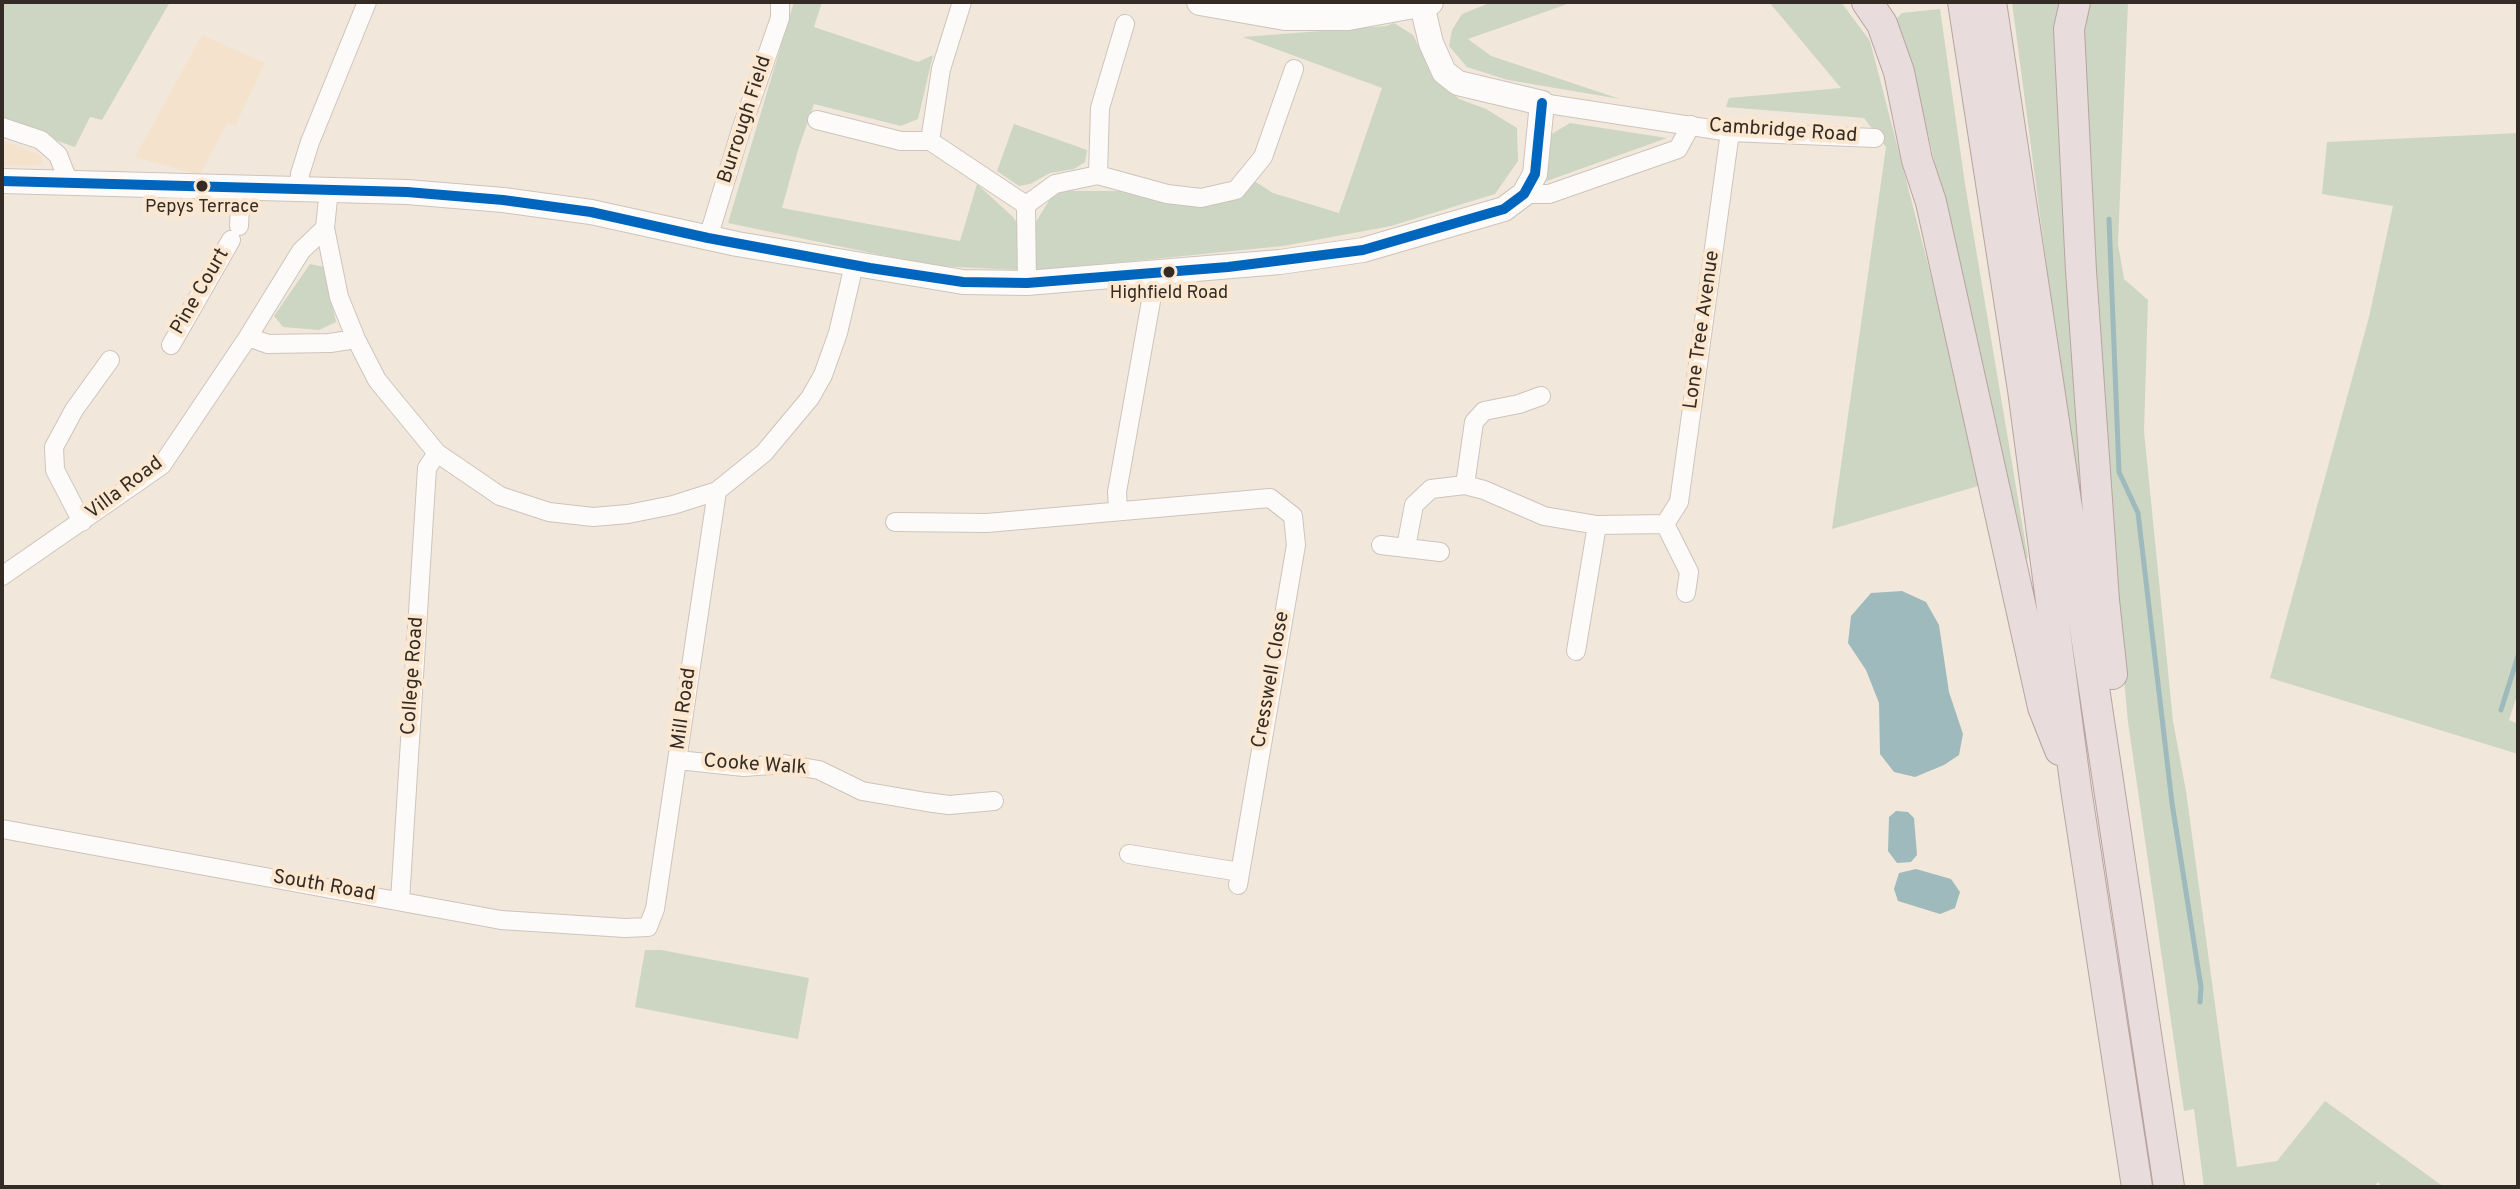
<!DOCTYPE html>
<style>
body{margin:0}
#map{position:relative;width:2520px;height:1189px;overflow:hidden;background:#f2e7db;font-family:Overpass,sans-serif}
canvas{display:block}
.frame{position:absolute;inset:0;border:4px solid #342c24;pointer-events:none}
</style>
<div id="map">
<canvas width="2520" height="1189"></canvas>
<div class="frame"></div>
</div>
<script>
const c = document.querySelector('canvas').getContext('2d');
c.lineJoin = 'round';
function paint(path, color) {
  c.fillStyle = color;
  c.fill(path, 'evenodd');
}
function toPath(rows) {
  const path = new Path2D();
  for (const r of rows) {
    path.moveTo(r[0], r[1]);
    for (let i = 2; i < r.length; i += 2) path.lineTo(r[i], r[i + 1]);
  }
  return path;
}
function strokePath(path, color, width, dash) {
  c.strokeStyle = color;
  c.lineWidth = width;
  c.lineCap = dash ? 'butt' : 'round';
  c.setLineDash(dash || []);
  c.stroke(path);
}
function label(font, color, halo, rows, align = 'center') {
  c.font = font + ' Overpass,sans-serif';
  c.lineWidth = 8;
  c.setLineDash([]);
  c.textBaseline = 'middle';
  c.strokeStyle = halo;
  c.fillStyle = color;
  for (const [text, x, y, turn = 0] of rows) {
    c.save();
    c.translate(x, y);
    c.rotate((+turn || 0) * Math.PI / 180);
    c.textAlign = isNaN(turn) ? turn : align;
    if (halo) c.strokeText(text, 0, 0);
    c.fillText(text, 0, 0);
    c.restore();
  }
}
paint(toPath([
 [202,35,265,63,235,126,228,122,201,173,196,174,135,157],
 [2,140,42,156,42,165,2,166]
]), '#f5e2cd');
paint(toPath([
 [2,2,170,2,102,120,90,117,75,147,2,122],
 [794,2,822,2,814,27,918,62,933,55,918,119,901,126,814,104,798,150,782,208,960,241,977,184,1012,216,1023,231,1020,270,934,266,728,223],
 [1492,2,1573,2,1468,39,1491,56,1620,99,1508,80,1467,67,1449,46,1452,30,1462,14],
 [1769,2,1841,2,1870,41,1985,484,1832,529,1886,147,1864,118,1726,107,1729,98,1841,88],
 [2012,2,2063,2,2086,531,2077,498],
 [2088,2,2128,2,2118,244,2124,279,2148,300,2144,431,2173,721,2186,791,2237,1167,2277,1161,2325,1101,2444,1187,2382,1187,2378,1182,2374,1187,2204,1187,2194,1109,2184,1111,2128,722,2105,480,2080,35],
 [1940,9,1965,184,2028,558,2021,560,1944,202,1920,100,1895,20,1902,13],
 [1394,23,1413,35,1432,74,1459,99,1486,109,1517,128,1518,161,1495,194,1391,226,1283,246,1034,271,1031,230,1055,191,1140,191,1190,201,1228,202,1254,181,1273,193,1339,213,1382,88,1243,37,1386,26],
 [1570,123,1667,138,1544,182,1550,135],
 [1014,124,1087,150,1085,162,1074,169,1050,173,1030,184,1019,186,997,171],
 [2518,133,2518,692,2509,720,2518,724,2518,754,2270,678,2369,317,2393,206,2322,194,2327,142],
 [310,264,324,267,336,322,319,330,283,327,274,316],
 [645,950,661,950,809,978,798,1039,635,1007]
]), '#cdd6c2');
paint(toPath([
 [1902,591,1926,602,1939,625,1949,692,1963,734,1959,755,1944,765,1915,777,1894,772,1880,754,1879,703,1866,670,1848,643,1851,616,1871,593],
 [1896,811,1908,812,1914,818,1917,855,1911,862,1897,863,1888,851,1889,817],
 [1916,869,1951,879,1960,892,1955,908,1940,914,1898,901,1894,889,1899,873]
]), '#9fbabc');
strokePath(toPath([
 [2109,219,2119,472,2138,513,2172,803,2201,987,2200,1002],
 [2501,710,2518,656]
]), '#9fbabc', 5);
const minor = toPath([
 [1542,103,1730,132,1875,138],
 [817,120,901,141,930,141,1026,205,1055,184,1098,175,1167,194,1201,198,1236,190,1263,157,1294,69],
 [2,127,41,140,58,155,69,183],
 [930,141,941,69,962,2],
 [1098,175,1100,108,1125,24],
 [299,189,300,174,310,142,367,2],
 [329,189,325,228,339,297,356,339,377,380,437,453,500,496,549,512,593,517,628,514,673,505,717,491,764,453,810,398,823,375,838,333,854,265],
 [1524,194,1549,194,1678,149,1691,125],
 [1026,205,1027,283],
 [239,226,241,188],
 [708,238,741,130,780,18,780,2],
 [248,337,268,344,330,343,356,339],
 [171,345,231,240],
 [1465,485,1474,422,1484,411,1519,404,1541,396],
 [1118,510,1117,492,1156,273],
 [82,522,55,470,54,447,74,410,110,360],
 [895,522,987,523,1270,498,1293,516,1296,545,1238,885],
 [1665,524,1679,502,1730,132],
 [1381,545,1440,552],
 [1406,547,1414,505,1431,489,1465,485,1484,490,1544,516,1597,525,1665,524,1689,572,1686,593],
 [2,576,162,465,248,337,301,251,325,228],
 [1576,651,1597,525],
 [678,760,744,767,784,764,819,770,862,791,926,802,949,805,994,801],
 [2,829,501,920,625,928,648,927,655,909,717,491],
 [1129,854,1240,872],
 [400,901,427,468,437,453]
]);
const tertiary = toPath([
 [2,181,407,192,503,200,591,212,737,244,963,282,1027,283,1280,262,1363,250,1504,209,1524,194,1535,174,1542,103,1458,83,1444,72,1431,43,1422,5]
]);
const secondary = toPath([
 [1200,2,1285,17,1348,17,1430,2]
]);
const trunk = toPath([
 [1867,2,1882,24,1899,72,1917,160,1931,202,2043,707,2060,750],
 [1963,2,2023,390,2076,789,2137,1187],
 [1991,2,2169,1187],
 [2075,2,2069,29,2081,271,2104,600,2112,674]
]);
strokePath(minor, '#cdc4bb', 20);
strokePath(tertiary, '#cdc4bb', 26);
strokePath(secondary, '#cdc4bb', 28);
strokePath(trunk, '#b7a4a0', 32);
strokePath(minor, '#fdfbfa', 18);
strokePath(tertiary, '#fdfbfa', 24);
strokePath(secondary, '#fdfbfa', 26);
strokePath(trunk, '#e9dcdd', 30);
strokePath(toPath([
 [2,181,407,192,503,200,591,212,708,238,870,268,963,282,1027,283,1228,267,1363,250,1504,209,1524,194,1535,174,1542,103]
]), '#0065bd', 10);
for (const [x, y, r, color] of [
 [202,186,7,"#342c24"],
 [1169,272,7,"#342c24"]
]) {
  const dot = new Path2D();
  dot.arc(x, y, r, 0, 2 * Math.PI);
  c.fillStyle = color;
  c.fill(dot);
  strokePath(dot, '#fce7d1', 3);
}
label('18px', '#342c24', '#fce7d1', [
 ["Pepys Terrace",202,208],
 ["Highfield Road",1169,294]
]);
label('20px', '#342c24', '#fce7d1', [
 ["Burrough Field",746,120,-72],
 ["Cambridge Road",1783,132,4],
 ["Pine Court",201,292,-60],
 ["Lone Tree Avenue",1703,330,-82],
 ["Villa Road",125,489,-37],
 ["College Road",414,676,-86],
 ["Cresswell Close",1272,680,-80],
 ["Mill Road",685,709,-82],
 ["Cooke Walk",755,766,4],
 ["South Road",324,887,10]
]);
</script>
